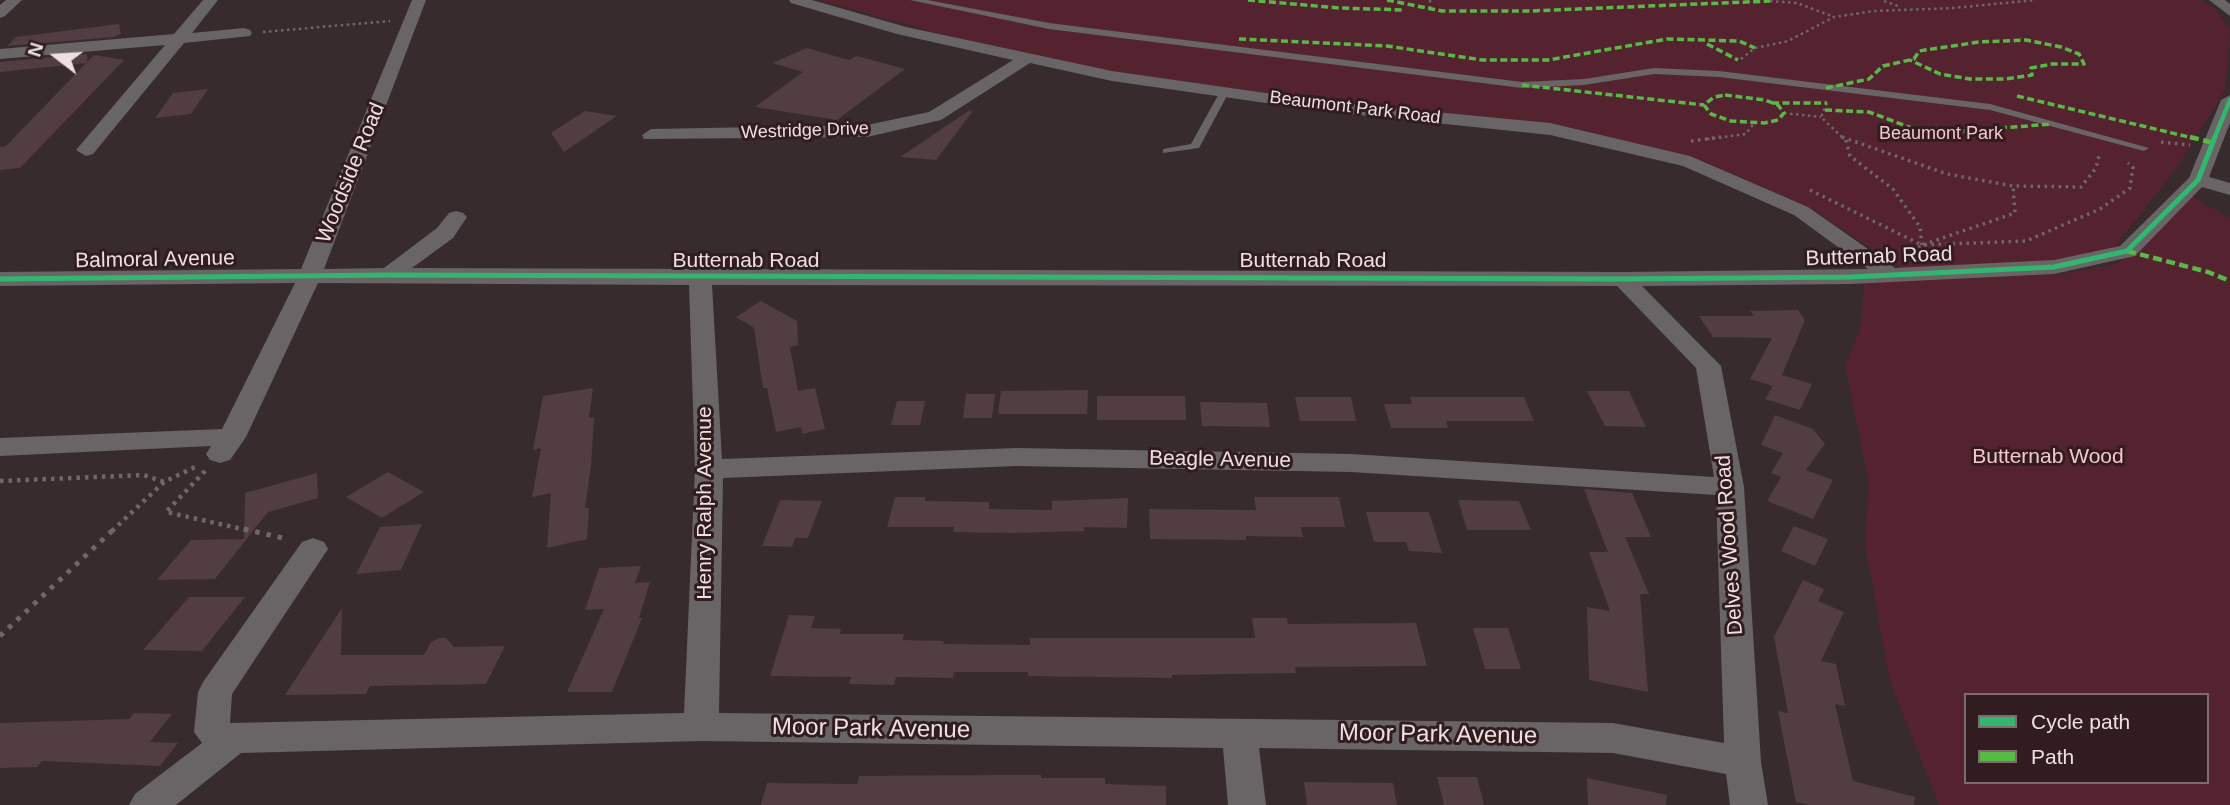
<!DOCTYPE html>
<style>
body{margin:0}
#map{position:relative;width:2230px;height:805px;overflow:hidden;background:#372b2e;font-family:Arial,sans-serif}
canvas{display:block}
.legend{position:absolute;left:1964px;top:693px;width:245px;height:91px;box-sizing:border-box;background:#311d20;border:2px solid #7d6b6d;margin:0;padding:9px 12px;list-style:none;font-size:21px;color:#eedfe1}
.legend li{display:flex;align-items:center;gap:14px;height:35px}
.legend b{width:35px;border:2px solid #7d6b6d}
.north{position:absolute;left:21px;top:21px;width:70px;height:70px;-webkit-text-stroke:5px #311d20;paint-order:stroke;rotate:287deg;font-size:19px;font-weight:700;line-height:28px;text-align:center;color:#eedfe1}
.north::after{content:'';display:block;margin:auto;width:24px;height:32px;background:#eedfe1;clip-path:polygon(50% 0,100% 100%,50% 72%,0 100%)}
</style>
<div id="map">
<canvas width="2230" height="805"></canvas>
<ul class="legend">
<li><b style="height:9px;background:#33b770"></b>Cycle path</li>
<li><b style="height:9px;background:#58b947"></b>Path</li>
</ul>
<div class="north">N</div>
</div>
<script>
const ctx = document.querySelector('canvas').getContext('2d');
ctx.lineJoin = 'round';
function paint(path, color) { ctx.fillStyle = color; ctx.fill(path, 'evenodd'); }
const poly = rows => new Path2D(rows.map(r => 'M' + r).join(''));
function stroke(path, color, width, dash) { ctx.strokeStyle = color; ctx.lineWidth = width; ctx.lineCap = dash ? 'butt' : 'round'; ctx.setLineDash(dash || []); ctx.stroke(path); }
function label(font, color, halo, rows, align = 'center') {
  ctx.font = font + ' Arial,sans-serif'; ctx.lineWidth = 6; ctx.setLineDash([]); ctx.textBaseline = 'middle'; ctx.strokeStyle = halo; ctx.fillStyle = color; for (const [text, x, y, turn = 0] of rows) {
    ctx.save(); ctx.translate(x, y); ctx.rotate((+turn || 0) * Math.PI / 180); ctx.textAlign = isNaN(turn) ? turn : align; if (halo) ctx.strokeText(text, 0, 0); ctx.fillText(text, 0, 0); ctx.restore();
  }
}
paint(poly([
 [820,0,2201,0,2217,11,2230,30,2225,90,2176,169,2112,250,2043,263,1903,270,1811,208,1691,156,1546,123,1316,100,1111,71,973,43],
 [2191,196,2230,218,2230,805,1939,805,1890,681,1865,545,1869,483,1845,364,1860,331,1864,283,2060,274,2117,264,2156,235],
 [1966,695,2207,695,2207,782,1966,782]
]), '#55232f');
paint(poly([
 [119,24,121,34,114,37,7,46,16,37],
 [807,48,849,60,857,56,905,69,837,120,755,107,803,72,772,63],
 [87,54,87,63,0,72,0,62],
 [94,55,124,60,20,168,0,170,0,147,6,146],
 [208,89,191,114,155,118,173,93],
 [970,110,972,112,936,160,900,157],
 [585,111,617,116,564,152,551,133],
 [761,301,797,321,798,345,790,347,798,391,815,388,825,429,802,434,801,427,776,432,767,388,763,388,754,328,736,317],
 [1798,310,1805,320,1782,375,1812,384,1800,410,1765,399,1773,386,1750,379,1772,338,1713,337,1699,316,1754,316,1750,311],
 [593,388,589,418,594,417,591,466,585,508,589,508,587,539,547,548,551,493,532,497,541,448,533,450,543,396],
 [1088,390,1087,414,998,414,1001,391],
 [1587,391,1629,391,1646,427,1605,426],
 [966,394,995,394,992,418,963,418],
 [1097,396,1185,396,1186,420,1097,420],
 [1295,397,1351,397,1356,421,1300,421],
 [1410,397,1524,397,1534,421,1446,421,1448,428,1391,428,1384,404,1412,404],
 [897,401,925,401,920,425,891,425],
 [1200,402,1267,403,1270,427,1202,426],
 [1775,415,1813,429,1825,444,1806,470,1833,480,1813,519,1767,501,1781,477,1771,473,1783,453,1761,445],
 [388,472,424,492,382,518,346,497],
 [317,473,318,498,268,512,215,579,157,580,191,540,244,539,245,493],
 [1584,489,1632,493,1651,537,1625,537,1649,594,1640,594,1648,692,1589,680,1587,607,1610,611,1589,552,1608,552],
 [895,497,925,497,925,501,989,502,989,509,1052,510,1052,501,1128,498,1127,528,1084,527,1084,531,1012,533,953,532,954,527,887,527],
 [1254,497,1339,497,1345,527,1301,527,1303,537,1246,536,1246,540,1150,539,1149,509,1256,510],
 [780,500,822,501,808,538,795,538,792,547,762,546],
 [1458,500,1519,501,1531,530,1467,530],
 [1366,512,1429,512,1442,553,1409,551,1406,542,1374,542],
 [422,524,401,570,356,574,380,527],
 [1794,526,1828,539,1815,566,1781,551],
 [641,566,635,583,650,582,639,618,642,618,612,692,567,692,604,609,585,610,599,568],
 [1803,580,1824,589,1818,601,1844,612,1821,661,1836,664,1845,706,1835,704,1853,781,1915,797,1914,805,1809,805,1796,802,1778,711,1788,713,1774,637],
 [189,597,245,597,202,651,143,650],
 [342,608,341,655,424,655,431,642,439,638,446,638,454,647,505,646,486,684,370,686,366,694,285,695],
 [789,615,815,616,811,628,841,629,840,634,904,634,903,640,944,641,943,644,1030,645,1030,638,1255,638,1252,618,1287,618,1288,624,1416,623,1427,666,1295,667,1296,673,1172,675,1172,678,1028,676,1028,672,954,672,953,678,896,677,894,685,849,684,851,677,770,676],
 [1473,628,1508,628,1521,669,1485,669],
 [134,713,172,714,150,742,178,743,160,766,42,761,37,767,0,768,0,723,129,719],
 [996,775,1041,775,1041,778,1105,778,1105,784,1166,786,1166,805,761,805,767,783,857,784,859,776],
 [1437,777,1477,777,1484,805,1444,805],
 [1587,778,1667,795,1666,805,1588,805],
 [1304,782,1393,783,1397,805,1307,805]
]), '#513d42');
stroke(poly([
 [1430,0,1430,11],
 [1770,1,1797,3,1834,17],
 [1884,1,1901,7],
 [263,32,390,21],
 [1741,59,1755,48,1788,41,1834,17,1874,11,1954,8,2036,0],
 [1827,103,1821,117,1844,139],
 [1784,113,1821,117],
 [1707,139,1746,134,1754,123]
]), '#6d6869', 2.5, [2.5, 3.5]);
stroke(poly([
 [1842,137,1947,174,2013,186,2081,187,2096,168,2100,152],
 [1846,140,1850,156,1893,189,1920,227,1922,245],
 [1691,141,1721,137],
 [2161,142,2190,145],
 [1810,190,1922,245,2015,213,2013,186],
 [1913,252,1922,245,2026,241,2100,209,2130,188,2133,167,2128,163]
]), '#6d6869', 3.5, [2.5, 4.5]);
stroke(poly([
 [205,471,166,512,251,531],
 [0,481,144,475,164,482],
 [112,531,164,482,197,466]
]), '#6d6869', 4.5, [3.5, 5]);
stroke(poly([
 [244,529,287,539],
 [0,636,114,529]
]), '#6d6869', 5, [4.5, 7]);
paint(poly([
 [910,0,927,0,1049,23,1522,82,1584,79,1654,68,1719,71,1990,104,2149,148,2144,151,1990,110,1719,77,1654,74,1584,85,1522,88,1049,29,910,0],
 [1221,90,1229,92,1199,148,1163,153,1163,149,1191,144,1221,90]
]), '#696465');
paint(poly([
 [6,0,22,0,5,16,0,18,0,5,6,0],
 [203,0,218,0,192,33,244,28,250,30,252,33,250,36,184,43,93,154,86,156,76,150,165,45,0,59,0,49,174,34,203,0],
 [412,0,426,0,324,269,384,268,437,228,449,213,456,211,463,213,467,217,453,238,412,268,1623,272,1868,269,1794,215,1683,166,1550,135,1322,111,1112,81,1030,63,941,120,867,137,644,139,642,135,651,129,867,125,929,112,1013,60,897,34,791,3,789,0,812,0,906,27,1112,71,1322,101,1550,123,1690,156,1808,207,1895,268,2054,260,2120,246,2189,178,2221,100,2230,95,2230,123,2209,177,2230,183,2230,195,2202,187,2135,256,2054,274,1851,284,1642,286,1721,366,1744,487,1761,762,1768,805,1730,805,1726,774,1613,753,1259,748,1266,805,1228,805,1223,748,701,741,241,753,176,805,129,805,135,794,202,743,194,732,198,692,203,682,302,542,313,538,324,542,328,549,232,694,230,723,684,713,695,469,689,285,318,283,246,437,230,460,220,463,210,460,206,454,211,446,0,456,0,438,222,429,295,283,0,286,0,272,301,269,412,0],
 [712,285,1617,286,1696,368,1714,477,1351,454,1017,448,722,459,712,285],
 [1017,466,1351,472,1716,495,1724,743,1613,723,719,713,723,478,1017,466],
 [2209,0,2225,0,2230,4,2230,16,2209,0]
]), '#696465');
stroke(poly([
 [1248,0,1339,8,1405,10],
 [1387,0,1442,11,1530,11,1770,1],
 [1239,39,1387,46,1482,60,1548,60,1667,39,1739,41,1755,48],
 [1707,44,1738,60],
 [1522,85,1704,105],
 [1826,88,1869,79,1883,66,1914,59,1919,51,1979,42,2026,40,2061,47,2079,54,2084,64,2052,64,2031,68,2032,75,2005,79,1970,79,1940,74,1910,60],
 [1725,95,1765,100,1778,105,1784,113,1778,120,1764,123,1731,121,1711,114,1704,105,1714,97,1725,95],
 [2017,96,2197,139],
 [1772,103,1827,103],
 [1825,110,1869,112,1917,130,1950,132,2052,124]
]), '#58b947', 3.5, [7, 3.5]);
stroke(poly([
 [2190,137,2214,143],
 [2127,251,2208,272,2230,281]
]), '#58b947', 4.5, [9, 4.5]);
stroke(poly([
 [2214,139,2230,100]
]), '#33b770', 4.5);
stroke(poly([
 [0,279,389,275,1623,279,1851,277,2054,267,2127,251,2198,180,2215,137]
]), '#33b770', 5);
label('18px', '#eedfe1', '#311d20', [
 ["Beaumont Park Road",1355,108,7],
 ["Westridge Drive",805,131,-2]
]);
label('18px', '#f6c6cd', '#311d20', [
 ["Beaumont Park",1941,134]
]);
label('21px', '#eedfe1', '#311d20', [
 ["Woodside Road",351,173,-68],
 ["Butternab Road",1879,257,-2],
 ["Balmoral Avenue",155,260,-1],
 ["Butternab Road",746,261],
 ["Butternab Road",1313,261],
 ["Beagle Avenue",1220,460,1],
 ["Henry Ralph Avenue",705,503,-90],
 ["Delves Wood Road",1730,545,-94]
]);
label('21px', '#f6c6cd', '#311d20', [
 ["Butternab Wood",2048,457]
]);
label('24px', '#eedfe1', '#311d20', [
 ["Moor Park Avenue",871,729,1],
 ["Moor Park Avenue",1438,735,1]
]);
</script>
